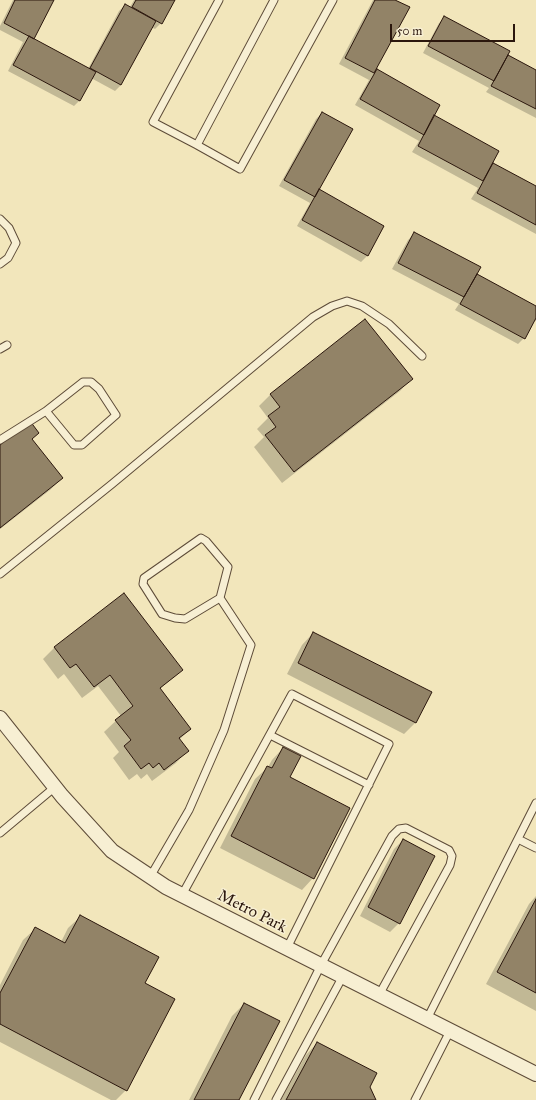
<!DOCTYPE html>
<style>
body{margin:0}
#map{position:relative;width:536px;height:1100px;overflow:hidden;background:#f2e6bb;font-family:"IM FELL Great Primer",serif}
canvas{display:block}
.scale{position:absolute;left:390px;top:24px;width:125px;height:18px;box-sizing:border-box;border:2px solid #2b170d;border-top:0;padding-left:5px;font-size:12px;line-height:14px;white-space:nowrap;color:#2b170d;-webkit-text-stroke:3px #f7efd3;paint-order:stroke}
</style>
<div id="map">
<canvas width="536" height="1100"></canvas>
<div class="scale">50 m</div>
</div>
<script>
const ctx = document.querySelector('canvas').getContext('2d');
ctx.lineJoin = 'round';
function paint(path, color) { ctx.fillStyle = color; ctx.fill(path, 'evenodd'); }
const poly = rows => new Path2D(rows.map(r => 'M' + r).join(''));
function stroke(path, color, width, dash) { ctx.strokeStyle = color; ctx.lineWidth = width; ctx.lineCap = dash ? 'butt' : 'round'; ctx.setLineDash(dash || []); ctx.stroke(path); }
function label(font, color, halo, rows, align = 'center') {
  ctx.font = font + ' "IM FELL Great Primer",serif'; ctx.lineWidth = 3; ctx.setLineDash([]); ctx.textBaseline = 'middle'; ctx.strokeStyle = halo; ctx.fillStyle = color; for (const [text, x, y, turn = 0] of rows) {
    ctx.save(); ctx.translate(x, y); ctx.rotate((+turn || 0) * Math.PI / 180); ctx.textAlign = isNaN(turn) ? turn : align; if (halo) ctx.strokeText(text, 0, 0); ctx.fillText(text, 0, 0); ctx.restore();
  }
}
paint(poly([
 [13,0,53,0,32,39,88,69,119,11,125,5,130,7,134,0,174,0,161,23,155,29,151,27,121,85,115,91,91,78,80,100,74,106,8,71,23,42,0,30,0,26],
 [373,0,393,0,375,70,439,105,433,116,492,163,536,187,536,234,471,199,478,188,412,152,419,141,355,105,369,80,339,64],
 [445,17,507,56,536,71,536,118,486,92,489,88,423,53,439,23],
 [322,113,318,190,383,226,367,256,361,262,297,226,310,203,279,186,316,119],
 [414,234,475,274,536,307,536,321,534,320,524,338,518,344,455,310,459,304,392,269,408,240],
 [411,379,400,391,282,483,254,447,264,437,257,429,268,418,259,406,271,394],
 [31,440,62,478,50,490,0,529,0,447],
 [124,595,181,670,160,689,190,729,179,740,187,751,176,763,152,781,147,774,141,779,137,774,129,780,113,758,119,752,104,732,121,716,98,686,82,698,64,674,58,679,43,659,54,648],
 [313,633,416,722,404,734,287,674,302,645],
 [283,748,288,778,313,878,302,890,220,848,255,779,268,767,272,760],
 [403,840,399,923,390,932,360,916,394,849],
 [536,896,536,1011,486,984,529,904],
 [80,917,144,984,126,1090,116,1100,111,1100,0,1042,0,985,23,940,35,929,61,942,68,928],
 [244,1004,238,1100,189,1100,232,1016],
 [317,1043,369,1087,375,1100,281,1100,306,1055]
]), '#0003');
const building = poly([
 [15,0,54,0,34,39,4,23,15,0],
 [136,0,175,0,162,24,132,7,136,0],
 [375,0,395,0,410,7,374,73,345,58,375,0],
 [125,4,156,21,121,85,90,68,125,4],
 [444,16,510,51,494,81,428,46,444,16],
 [29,36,96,72,80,101,13,65,29,36],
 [508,55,536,70,536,109,491,86,508,55],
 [377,69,440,105,424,135,360,99,377,69],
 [322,112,353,129,315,197,284,180,322,112],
 [434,115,499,151,483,181,418,146,434,115],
 [493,163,536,186,536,225,477,193,493,163],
 [319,189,384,226,368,256,302,220,319,189],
 [414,232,481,267,464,297,398,263,414,232],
 [477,274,536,306,536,318,525,339,460,304,477,274],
 [365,319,413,379,294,472,265,435,276,427,268,416,280,407,270,394,365,319],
 [30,421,39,433,32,439,63,478,0,528,0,445,30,421],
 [124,593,183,670,160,688,191,729,179,738,189,751,164,770,159,763,153,768,149,763,141,769,124,746,131,740,115,720,133,706,110,675,94,687,76,664,70,668,54,647,124,593],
 [313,632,432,692,416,723,298,663,313,632],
 [283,747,301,756,290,777,350,808,314,879,231,836,267,766,272,768,283,747],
 [403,839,435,856,400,924,368,907,403,839],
 [536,899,536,993,497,972,536,899],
 [80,915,159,957,145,983,175,999,127,1091,0,1024,0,993,35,927,65,943,80,915],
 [244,1003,280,1021,239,1100,194,1100,244,1003],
 [317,1042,377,1073,370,1087,376,1100,286,1100,317,1042]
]);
paint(building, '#928367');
stroke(building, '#2b170d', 1);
const service = poly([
 [274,0,197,145,240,169,333,0],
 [197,145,153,122,219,0],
 [0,219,9,228,16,243,8,258,0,264],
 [0,349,7,345],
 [0,440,46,411,83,382,91,382,99,389,116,415,82,445,74,445,46,411],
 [0,574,112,484,313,317,332,306,347,301,362,306,389,324,422,356],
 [270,735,369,785],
 [0,833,55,787],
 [518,839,536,848],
 [150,877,189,810,224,730,251,645,220,598,228,567,206,541,201,538,144,578,143,584,162,614,175,618,185,619,220,598],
 [182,895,292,694,389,744,287,948],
 [427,1019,536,803],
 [254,1100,321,965,392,836,399,829,406,828,449,850,452,856,450,865,379,995],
 [276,1100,343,976],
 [415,1100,450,1031]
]);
const minor = poly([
 [0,718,62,796,112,851,166,887,536,1074]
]);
stroke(service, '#5d4b38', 9);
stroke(minor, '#5d4b38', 16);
stroke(service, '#f7efd3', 7);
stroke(minor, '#f7efd3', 14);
label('16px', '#2b170d', '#f7efd3', [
 ["Metro Park",252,912,27]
]);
</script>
